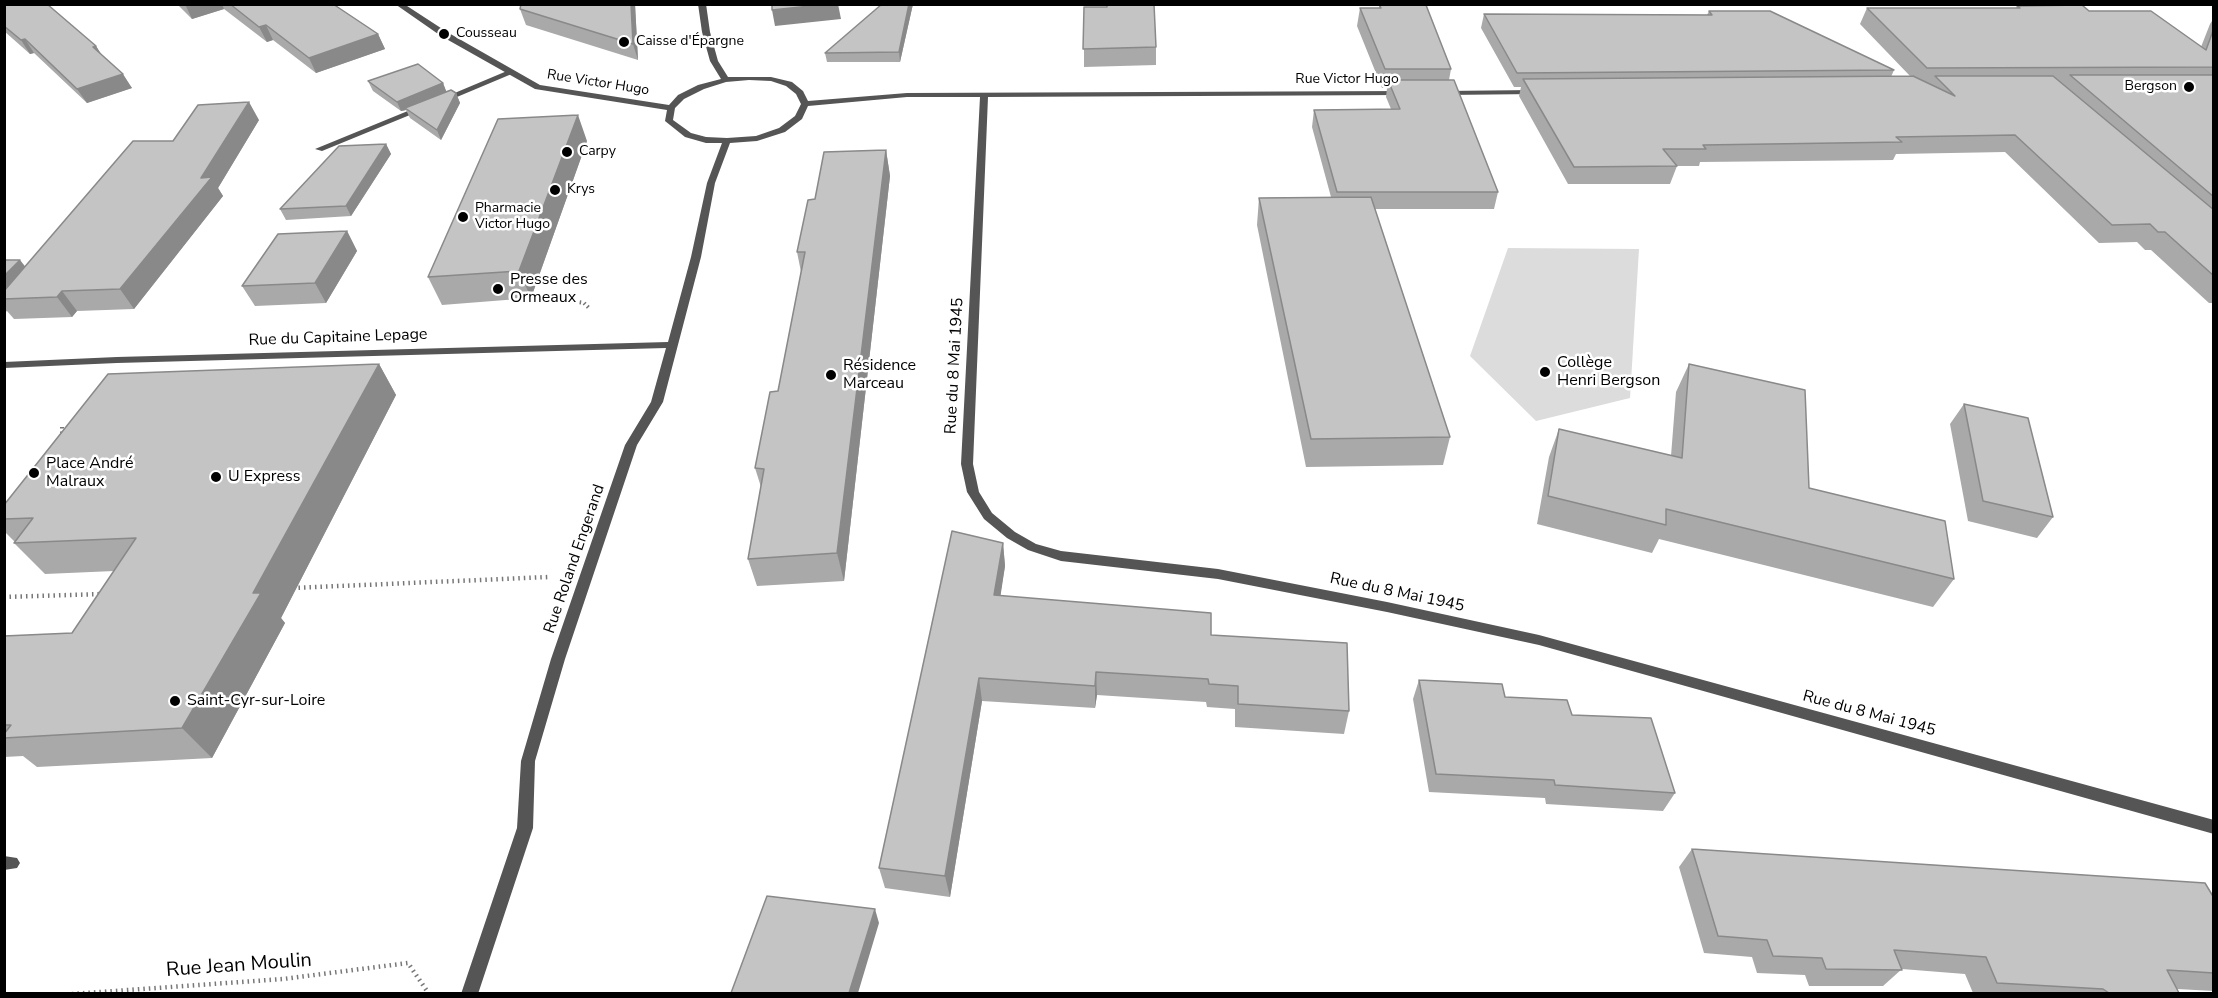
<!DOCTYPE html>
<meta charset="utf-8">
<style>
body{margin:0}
#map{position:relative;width:2218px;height:998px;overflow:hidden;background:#fff;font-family:"Nunito Sans",sans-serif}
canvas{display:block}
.frame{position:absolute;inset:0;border:6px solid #000;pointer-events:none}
</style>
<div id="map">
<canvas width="2218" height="998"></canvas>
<div class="frame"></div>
</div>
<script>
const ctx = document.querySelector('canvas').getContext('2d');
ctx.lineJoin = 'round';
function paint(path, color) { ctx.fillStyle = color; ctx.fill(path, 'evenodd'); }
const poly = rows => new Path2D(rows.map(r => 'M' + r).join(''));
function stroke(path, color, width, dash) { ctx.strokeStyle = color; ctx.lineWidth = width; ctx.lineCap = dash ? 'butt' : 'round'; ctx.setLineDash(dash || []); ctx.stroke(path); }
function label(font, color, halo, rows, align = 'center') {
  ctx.font = font + ' "Nunito Sans",sans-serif'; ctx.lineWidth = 5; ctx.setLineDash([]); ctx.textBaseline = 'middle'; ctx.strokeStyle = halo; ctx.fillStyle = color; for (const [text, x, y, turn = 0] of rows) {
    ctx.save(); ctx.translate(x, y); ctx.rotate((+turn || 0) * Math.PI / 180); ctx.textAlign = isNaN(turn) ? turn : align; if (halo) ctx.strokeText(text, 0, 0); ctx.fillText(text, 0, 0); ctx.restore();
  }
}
paint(poly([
 [1508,248,1639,249,1630,398,1536,421,1470,356]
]), '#dcdcdc');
stroke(poly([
 [553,298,584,303,589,308],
 [62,427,62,436]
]), '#777', 4, [1.5, 3]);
stroke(poly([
 [293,588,549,577],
 [4,597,103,594],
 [72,994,283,979,408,963,429,994]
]), '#777', 4.5, [1.5, 4]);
paint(poly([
 [507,71,514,73,445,102,438,100,507,71],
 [420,106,427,108,322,151,315,149,420,106],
 [4,856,17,858,20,863,17,868,4,870,4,856]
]), '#555');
paint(poly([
 [395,4,404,4,447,32,540,85,669,105,678,95,698,85,721,79,710,61,702,32,698,4,706,4,710,32,718,61,728,77,771,77,792,82,803,91,808,101,907,93,1405,91,1406,93,1402,95,988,97,973,464,979,492,992,513,1015,532,1036,544,1061,551,1218,569,1387,602,1539,635,2214,820,2214,834,1539,645,1387,612,1218,579,1061,561,1028,550,1007,538,984,519,967,492,961,464,980,97,907,97,808,106,802,119,785,132,757,141,730,143,715,183,701,257,663,402,637,445,565,659,535,761,533,828,478,994,461,994,517,828,521,761,551,659,625,445,651,402,666,348,117,363,4,368,4,362,117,357,668,342,691,257,707,183,722,143,706,143,685,137,665,121,667,110,535,89,441,36,395,4],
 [749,80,771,81,786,86,796,94,801,104,795,116,779,128,756,136,727,138,706,137,691,133,673,120,675,108,684,99,704,89,726,82,749,80],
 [1534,90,1537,90,1537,94,1444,95,1440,93,1444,91,1534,90]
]), '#555');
paint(poly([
 [4,4,96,46,102,56,132,88,87,103,34,53,30,54,4,31],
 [177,4,333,4,378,34,385,49,316,73,273,40,267,42,224,9,192,19],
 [521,4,635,4,638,60,526,25,520,9],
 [913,4,900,62,827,62,825,53],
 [1379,4,1451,69,1449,80,1498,192,1494,209,1375,209,1450,437,1443,465,1306,467,1257,225,1259,198,1331,197,1312,127,1314,110,1391,109,1386,97,1387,88,1382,88,1357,26,1360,8,1379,8],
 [2017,6,2089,11,2201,47,2210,24,2214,18,2214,303,2209,303,2151,250,2145,250,2137,242,2099,243,2005,152,1896,154,1893,160,1700,162,1699,166,1677,166,1670,184,1568,184,1519,96,1521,87,1514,87,1481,28,1484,14,1707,15,1709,11,1894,70,1891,77,1910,76,1860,24,1867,8,2016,8],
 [1084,7,1156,47,1156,65,1084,67],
 [368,81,443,83,446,92,456,93,460,103,441,140,410,118,406,110,401,111,373,91],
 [259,120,218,188,223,196,134,309,77,311,72,317,14,319,7,311,4,313,4,260,25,267,173,141],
 [587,141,531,298,442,305,428,277],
 [386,144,391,154,351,216,286,220,280,209],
 [886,150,890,176,844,581,757,586,748,559,761,487,755,468,778,391,801,272,797,252,815,199],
 [347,231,357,251,326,303,255,306,242,286],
 [379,364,396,395,281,618,285,623,212,758,37,767,23,756,4,757,4,636,72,633,114,571,45,574,14,543,15,542,4,531,4,505],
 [1689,364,1809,488,1954,579,1933,607,1659,539,1652,553,1537,524,1549,457,1559,429,1671,456,1676,392],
 [1964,404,2053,517,2037,538,1968,521,1950,424],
 [1003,543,1005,566,1000,596,1211,635,1349,711,1344,734,1235,727,1235,709,1207,707,1206,702,1097,695,1095,708,982,701,950,897,885,888,879,868],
 [1419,680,1505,697,1572,715,1675,793,1663,811,1546,804,1545,798,1429,792,1413,699],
 [1692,849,2214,898,2214,991,2177,989,2179,993,1973,993,1965,974,1902,969,1883,986,1809,986,1805,975,1757,973,1752,957,1704,953,1679,867]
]), '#a9a9a9');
paint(poly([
 [185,4,222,4,224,9,192,19],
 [631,4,635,4,638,60,633,44],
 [829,4,838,4,841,19,775,26,772,10],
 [909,4,913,4,900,62,899,52],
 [266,25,273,40,267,42,259,27],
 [378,34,385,49,316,73,309,58],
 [25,39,34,53,30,54,21,40],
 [96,46,105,60,93,47],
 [123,74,132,88,87,103,77,89],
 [443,83,447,93,405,108,406,110,401,111,397,102],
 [456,93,460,103,441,140,437,130],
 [249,102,259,120,218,188,223,196,134,309,120,289,201,178],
 [578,115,587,141,531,298,519,271],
 [386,144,391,154,351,216,346,206],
 [886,150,890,176,844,581,837,553],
 [347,231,357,251,326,303,315,283],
 [20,260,36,280,4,299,4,276],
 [62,291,77,311,72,317,57,297],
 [379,364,396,395,281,618,285,623,212,758,182,728,253,593],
 [1003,543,1005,566,997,619,994,595],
 [1096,672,1097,695,1095,708,1095,686],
 [979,678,982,701,950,897,945,876],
 [875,909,879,923,858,993,849,993]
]), '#898989');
const building = poly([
 [4,4,47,4,96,46,93,47,123,74,77,89,25,39,21,40,4,26,4,4],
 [230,4,333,4,378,34,309,58,266,25,259,27,230,4],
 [521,4,631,4,633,44,520,9,521,4],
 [772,4,829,4,772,10,772,4],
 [882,4,909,4,899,52,825,53,882,4],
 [1107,4,1154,4,1156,47,1083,49,1084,7,1107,7,1107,4],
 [1379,4,1426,5,1451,69,1385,69,1360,8,1381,8,1379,4],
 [2082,5,2089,11,2151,11,2206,50,2214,28,2214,67,1927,68,1867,8,2020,8,2017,6,2082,5],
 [1709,11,1770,11,1894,70,1517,73,1484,14,1712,15,1709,11],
 [418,64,443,83,397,102,368,81,418,64],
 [2070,75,2214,75,2214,197,2070,75],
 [1913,76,1955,96,1935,76,2053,76,2214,210,2214,276,2165,232,2158,232,2150,224,2112,225,2015,135,1896,137,1902,142,1703,145,1706,149,1663,149,1677,166,1574,167,1523,79,1913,76],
 [1388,80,1454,80,1498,192,1337,192,1314,110,1400,109,1388,80],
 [451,90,456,93,437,130,405,108,451,90],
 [249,102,201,178,212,177,120,289,62,291,57,297,4,299,4,291,133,141,173,141,198,105,249,102],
 [578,115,519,271,428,277,498,119,578,115],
 [386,144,346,206,280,209,339,146,386,144],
 [886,150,837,553,748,559,764,469,755,468,770,392,778,391,805,252,797,252,808,200,815,199,824,152,886,150],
 [1371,197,1450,437,1311,439,1259,198,1371,197],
 [347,231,315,283,242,286,278,234,347,231],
 [4,260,20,260,4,276,4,260],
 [379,364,253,593,261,593,182,728,4,738,4,734,11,725,4,725,4,636,72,633,136,538,14,543,33,518,4,519,4,505,108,374,379,364],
 [1689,364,1805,390,1809,488,1945,521,1954,579,1666,509,1666,525,1548,496,1559,429,1682,458,1689,364],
 [1964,404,2028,418,2053,517,1983,501,1964,404],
 [952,531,1003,543,994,595,1211,613,1211,635,1347,643,1349,711,1238,704,1238,686,1209,684,1208,679,1096,672,1095,686,979,678,945,876,879,868,952,531],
 [1419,680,1502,684,1505,697,1567,700,1572,715,1651,718,1675,793,1555,785,1554,780,1436,774,1419,680],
 [1692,849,2205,883,2214,898,2214,973,2167,970,2179,993,2109,993,2103,989,1997,983,1986,957,1894,950,1902,970,1826,969,1822,958,1773,956,1767,940,1718,936,1692,849],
 [767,896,875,909,849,993,731,993,767,896]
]);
paint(building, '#c4c4c4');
stroke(building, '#898989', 1.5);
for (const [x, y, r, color] of [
 [444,34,6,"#000"],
 [624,42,6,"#000"],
 [2189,87,6,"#000"],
 [567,152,6,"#000"],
 [555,190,6,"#000"],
 [463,217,6,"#000"],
 [498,289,6,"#000"],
 [1545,372,6,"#000"],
 [831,375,6,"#000"],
 [34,473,6,"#000"],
 [216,477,6,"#000"],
 [175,701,6,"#000"]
]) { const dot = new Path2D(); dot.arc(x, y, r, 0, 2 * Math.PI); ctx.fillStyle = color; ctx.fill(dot); stroke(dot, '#fff', 2); }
label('14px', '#000', '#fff', [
 ["Cousseau",456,34],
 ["Caisse d'Épargne",636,42],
 ["Bergson",2177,87,"right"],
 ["Carpy",579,152],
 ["Krys",567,190],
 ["Pharmacie",475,209],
 ["Victor Hugo",475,225]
], 'left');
label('14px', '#000', '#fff', [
 ["Rue Victor Hugo",1347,80],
 ["Rue Victor Hugo",598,83,9]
]);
label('16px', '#000', '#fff', [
 ["Presse des",510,280],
 ["Ormeaux",510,298],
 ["Collège",1557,363],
 ["Henri Bergson",1557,381],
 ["Résidence",843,366],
 ["Marceau",843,384],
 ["Place André",46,464],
 ["Malraux",46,482],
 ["U Express",228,477],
 ["Saint-Cyr-sur-Loire",187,701]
], 'left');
label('16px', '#000', '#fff', [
 ["Rue du Capitaine Lepage",338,338,-2],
 ["Rue du 8 Mai 1945",955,366,-87],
 ["Rue Roland Engerand",575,559,-71],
 ["Rue du 8 Mai 1945",1397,593,12],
 ["Rue du 8 Mai 1945",1869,714,15]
]);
label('20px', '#000', '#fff', [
 ["Rue Jean Moulin",239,966,-4]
]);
</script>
